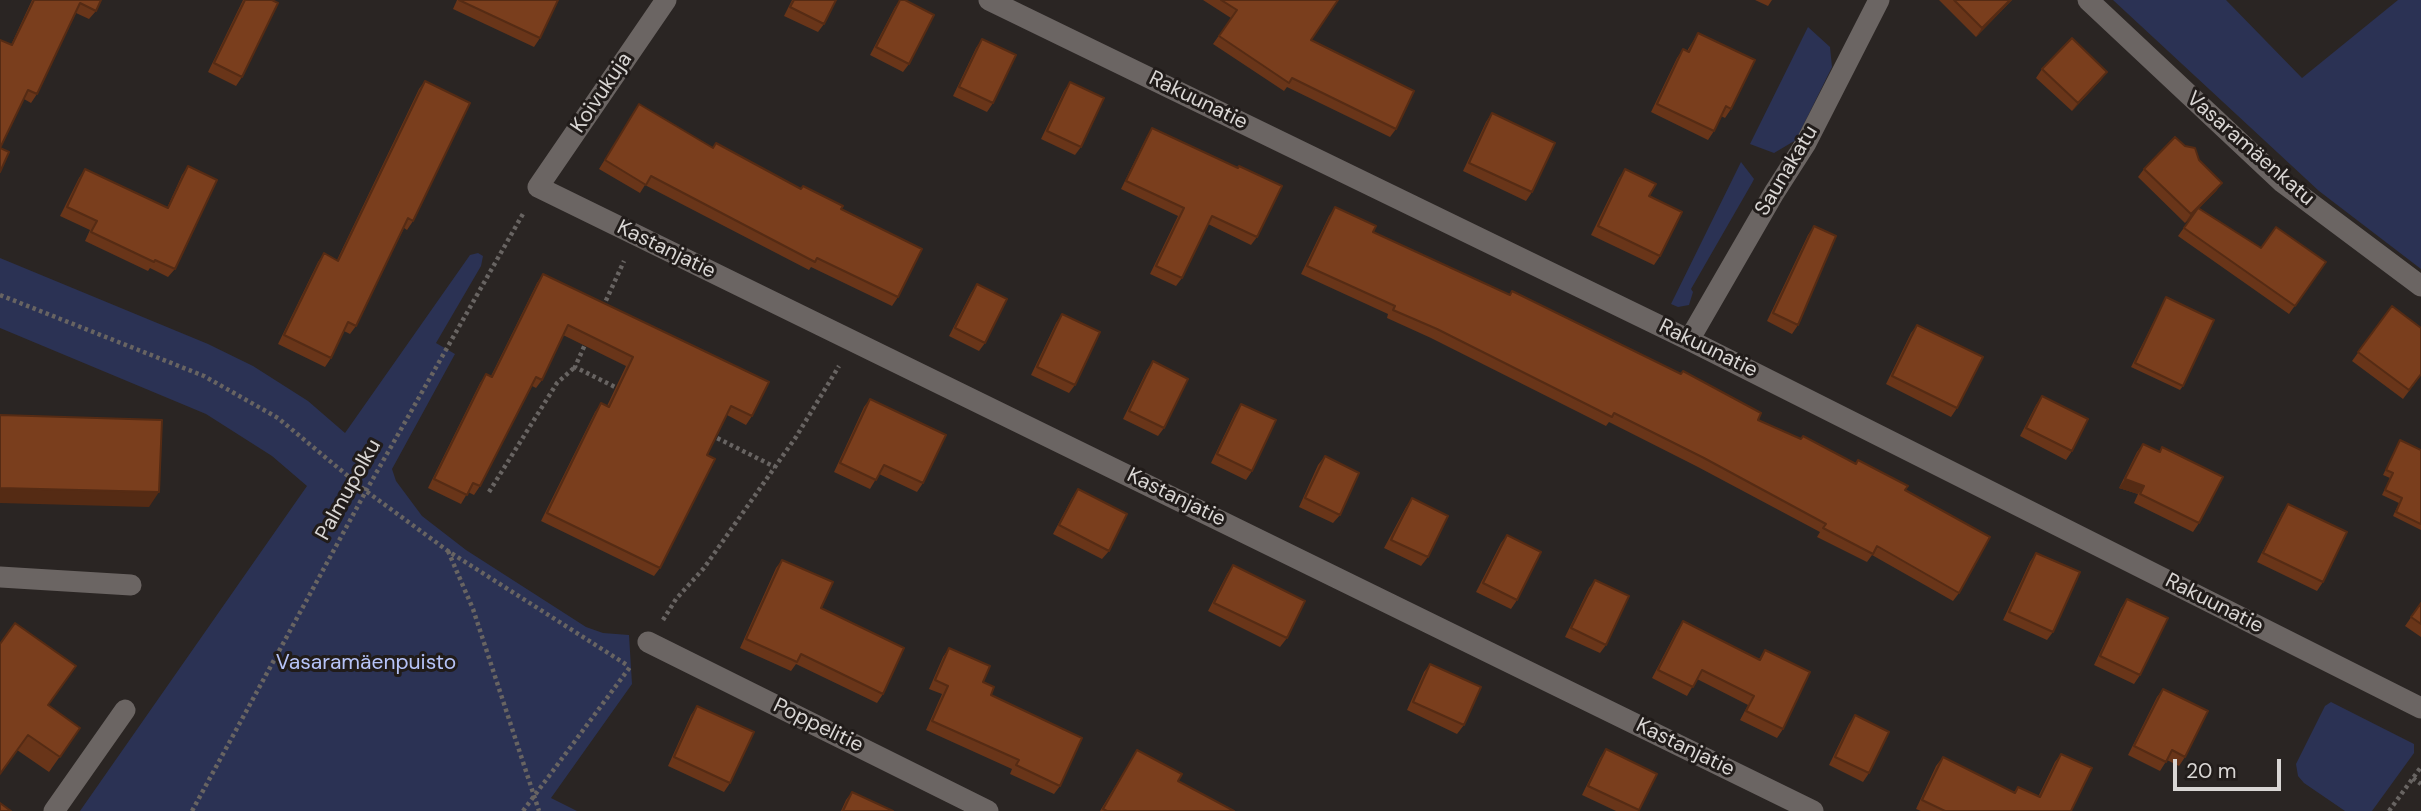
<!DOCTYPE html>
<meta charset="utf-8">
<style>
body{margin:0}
#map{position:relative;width:2421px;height:811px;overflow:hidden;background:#2a2523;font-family:"DM Sans",sans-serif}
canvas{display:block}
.scale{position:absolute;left:2173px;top:759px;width:108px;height:32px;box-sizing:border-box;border:4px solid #d9d6d4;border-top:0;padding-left:9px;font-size:21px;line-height:24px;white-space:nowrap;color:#d9d6d4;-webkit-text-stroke:5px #211c1a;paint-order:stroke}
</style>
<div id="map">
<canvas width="2421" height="811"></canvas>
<div class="scale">20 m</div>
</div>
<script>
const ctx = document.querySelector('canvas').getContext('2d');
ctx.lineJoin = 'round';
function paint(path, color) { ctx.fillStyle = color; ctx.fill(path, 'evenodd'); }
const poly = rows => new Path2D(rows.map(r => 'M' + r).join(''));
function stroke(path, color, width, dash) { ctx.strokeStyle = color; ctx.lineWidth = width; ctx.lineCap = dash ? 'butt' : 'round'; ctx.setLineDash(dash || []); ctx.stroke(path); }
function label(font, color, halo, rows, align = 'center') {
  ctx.font = font + ' "DM Sans",sans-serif'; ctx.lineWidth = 6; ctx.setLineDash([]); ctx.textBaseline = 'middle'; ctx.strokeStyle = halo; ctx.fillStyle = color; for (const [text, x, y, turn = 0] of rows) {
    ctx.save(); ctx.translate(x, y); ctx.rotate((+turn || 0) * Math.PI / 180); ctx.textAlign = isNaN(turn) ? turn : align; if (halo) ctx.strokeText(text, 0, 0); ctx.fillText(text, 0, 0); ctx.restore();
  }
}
paint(poly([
 [2113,0,2226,0,2302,78,2398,0,2421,0,2421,269,2319,191],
 [1808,27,1830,47,1832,67,1796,140,1774,153,1750,144],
 [1741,162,1754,179,1752,183,1691,289,1693,292,1689,305,1678,307,1671,304],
 [478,253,483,256,481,266,436,343,455,354,392,469,396,481,422,516,466,550,586,627,603,633,629,635,632,684,551,798,577,811,80,811,307,486,272,456,206,414,0,328,0,258,208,344,253,366,308,401,345,433,470,255],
 [2331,702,2414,744,2414,753,2372,811,2345,811,2304,783,2298,776,2296,764,2325,706]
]), '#2b3254');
stroke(poly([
 [0,295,204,376,278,418,366,491,448,551,627,665],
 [603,307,624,261],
 [587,340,575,367,619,389],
 [711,435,775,467],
 [489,492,557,383,575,367],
 [448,551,473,609,539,811],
 [663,620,676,599,704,568,796,437,839,366],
 [2413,778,2421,784],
 [192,811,366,491,524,212],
 [523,811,630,667],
 [2389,811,2421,767]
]), '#686462', 4.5, [3.5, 3.5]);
stroke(poly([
 [666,0,538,187,1813,811],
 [989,0,1689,340,2421,708],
 [2088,0,2282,182,2421,286],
 [1689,340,1774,193,1806,143,1879,0],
 [0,577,131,585],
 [648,642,988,811],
 [54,811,125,710]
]), '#6b6563', 21);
paint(poly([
 [32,0,101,0,96,11,89,19,76,13,37,94,31,103,24,99,0,148,0,40,11,45],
 [243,0,272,0,242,77,236,86,208,72],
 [457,0,558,0,540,38,534,47,453,9],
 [792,0,836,0,824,24,818,32,784,16],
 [900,0,909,64,903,72,870,55,895,7],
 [1203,0,1338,0,1311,40,1396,129,1390,137,1287,87,1284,91,1213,44,1231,18],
 [1755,0,1772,0,1768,6],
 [1939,0,2012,0,1976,37],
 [1698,33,1731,109,1725,118,1721,116,1714,131,1708,140,1651,112,1677,58,1683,49,1687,51],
 [982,39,993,103,987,112,953,96,976,48],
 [2042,69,2101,80,2072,111,2036,78],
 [425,81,413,221,407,230,404,228,356,326,350,334,344,331,331,358,325,367,278,344,318,262,324,253,337,260,419,89],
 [1070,82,1081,147,1075,155,1041,139,1064,91],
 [639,104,713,148,716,143,801,189,841,209,898,297,892,306,811,267,809,270,645,185,640,193,599,169],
 [1492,113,1532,192,1526,201,1463,171,1486,122],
 [1152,128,1257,237,1251,245,1208,224,1182,278,1176,286,1150,274,1178,216,1121,189,1147,136],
 [2199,160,2222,183,2216,191,2199,208,2261,248,2326,262,2289,314,2178,236,2193,215,2185,223,2138,177,2144,169],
 [188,166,175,269,168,277,150,268,148,271,85,241,90,230,60,216,79,178,85,169,167,208,182,175],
 [1625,169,1649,196,1660,256,1654,265,1591,235,1619,178],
 [1335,207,1373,232,1509,295,1512,291,1758,420,1800,439,1803,436,1855,464,1858,460,1905,490,1959,593,1953,601,1872,555,1867,562,1817,537,1820,532,1698,467,1609,422,1606,426,1431,338,1387,318,1388,314,1301,274,1329,216],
 [1814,226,1798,325,1792,334,1767,321,1808,235],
 [543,274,752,416,746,425,727,415,707,455,660,568,654,576,541,521,595,412,601,403,607,406,626,366,563,335,542,380,536,388,532,386,480,486,474,495,468,492,461,504,428,488,480,383,486,374,491,376,537,283],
 [977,284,985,343,979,351,949,336,971,293],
 [2166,297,2183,386,2180,390,2131,367],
 [2392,306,2421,375,2403,399,2352,361],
 [1062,314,1075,385,1069,393,1031,375,1056,323],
 [1917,325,1957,408,1951,417,1886,384,1911,333],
 [1153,361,1164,428,1158,436,1123,419,1147,370],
 [2042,396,2072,451,2066,460,2020,436,2036,405],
 [870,399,923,483,917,492,879,474,870,489,834,472,864,407],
 [1241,404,1252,471,1246,480,1211,463,1235,413],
 [2400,440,2421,450,2421,530,2393,516,2399,503,2382,495,2390,478,2383,475],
 [2143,444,2159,452,2162,447,2199,523,2193,532,2134,503,2138,494,2119,488,2137,452],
 [1325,456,1340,515,1333,523,1299,507,1318,465],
 [1078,489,1109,551,1102,559,1053,534,1072,498],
 [1412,498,1428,557,1421,566,1384,548,1406,507],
 [2288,504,2323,582,2317,591,2257,562,2282,513],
 [1507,535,1517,600,1511,609,1476,592,1501,543],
 [2036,553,2053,632,2047,640,2003,620,2030,562],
 [782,560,821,608,883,694,877,703,796,664,791,671,740,648,776,568],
 [1233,565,1287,638,1280,647,1208,611,1227,574],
 [1595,580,1606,645,1600,653,1565,637,1589,588],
 [2127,599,2140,675,2134,684,2094,665,2121,608],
 [2421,603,2421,637,2405,626],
 [1683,621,1759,659,1765,650,1783,729,1777,738,1740,720,1748,705,1697,679,1687,696,1652,678,1677,630],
 [949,648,983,682,991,695,1060,786,1054,794,1010,774,1012,769,926,730,942,694,929,689,943,657],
 [1430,664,1464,725,1457,734,1407,710,1424,672],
 [2163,689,2185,757,2179,766,2167,760,2160,771,2128,755,2157,697],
 [48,705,80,728,49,772,17,750],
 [697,706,730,783,724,792,668,766,691,715],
 [1855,715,1869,773,1863,782,1829,765,1849,724],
 [1606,749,1657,774,1638,811,1616,811,1582,795,1600,758],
 [1137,750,1178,781,1234,811,1100,811],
 [2061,754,2071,811,1921,811,1916,809,1936,766,1943,757,2014,792,2018,787,2038,797,2055,762],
 [852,792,893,811,841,811,846,800]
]), '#693519');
paint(poly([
 [2010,0,2012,0,1976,37,1982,28],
 [2107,72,2101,80,2072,111,2078,103],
 [2222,183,2216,191,2185,223,2191,214],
 [2125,479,2144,486,2138,494,2119,488],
 [0,488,159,492,149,507,0,503]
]), '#552b14');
const building = poly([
 [34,0,101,0,96,11,80,3,37,94,28,90,0,148,9,152,0,172,0,40,12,45,34,0],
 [245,0,272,0,278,3,242,77,214,63,245,0],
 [459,0,558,0,540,38,459,0],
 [794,0,836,0,824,24,790,7,794,0],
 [900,0,905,0,934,15,909,64,876,47,900,0],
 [1221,0,1338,0,1311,40,1414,91,1396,129,1292,78,1289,83,1219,36,1237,10,1221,0],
 [1954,0,2010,0,1982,28,1954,0],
 [1698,33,1755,60,1731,109,1726,106,1714,131,1657,104,1683,49,1689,52,1698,33],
 [2072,38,2107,72,2078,103,2042,69,2072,38],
 [982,39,1016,55,993,103,959,87,982,39],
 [425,81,470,103,413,221,408,218,356,326,348,322,331,358,284,335,324,253,338,261,425,81],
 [1070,82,1104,98,1081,147,1047,131,1070,82],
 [639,104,713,148,716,143,801,189,803,186,843,206,841,209,922,249,898,297,817,258,815,262,651,176,646,185,605,160,639,104],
 [1492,113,1555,143,1532,192,1469,163,1492,113],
 [1152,128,1238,168,1239,166,1282,186,1257,237,1212,216,1182,278,1156,266,1184,208,1126,181,1152,128],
 [2175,137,2185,146,2195,148,2199,160,2222,183,2191,214,2144,169,2175,137],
 [188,166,217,180,175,269,155,260,154,262,91,232,97,221,67,207,85,169,168,208,188,166],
 [1625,169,1656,184,1649,196,1682,212,1660,256,1598,226,1625,169],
 [1335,207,1376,226,1373,232,1510,295,1512,291,1681,374,1683,371,1761,413,1758,420,1801,439,1803,436,1856,464,1858,460,1908,486,1905,490,1990,537,1959,593,1877,546,1873,554,1823,528,1826,524,1704,458,1614,413,1612,417,1437,329,1393,310,1395,306,1307,266,1335,207],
 [2198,208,2261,248,2276,227,2326,262,2295,306,2184,228,2198,208],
 [1814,226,1836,236,1798,325,1773,313,1814,226],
 [543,274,769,382,752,416,731,406,707,455,715,459,660,568,547,513,601,403,609,407,633,357,568,325,542,380,536,377,480,486,473,483,467,495,434,479,486,374,492,377,543,274],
 [977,284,1007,299,985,343,955,328,977,284],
 [2166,297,2214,320,2183,386,2135,363,2166,297],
 [2392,306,2421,328,2421,374,2409,390,2358,352,2392,306],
 [1062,314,1100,332,1075,385,1037,367,1062,314],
 [1917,325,1983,357,1957,408,1892,376,1917,325],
 [1153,361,1188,379,1164,428,1129,411,1153,361],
 [2042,396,2088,419,2072,451,2026,428,2042,396],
 [870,399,946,435,923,483,884,465,876,480,840,463,870,399],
 [1241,404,1276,420,1252,471,1217,454,1241,404],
 [0,415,162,420,159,492,0,488,0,415],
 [2400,440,2421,450,2421,524,2396,512,2402,498,2385,490,2393,473,2386,470,2400,440],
 [2143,444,2160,452,2162,447,2223,477,2199,523,2140,494,2144,486,2125,479,2143,444],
 [1325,456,1359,473,1340,515,1305,498,1325,456],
 [1078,489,1127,514,1109,551,1059,525,1078,489],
 [1412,498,1448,516,1428,557,1391,540,1412,498],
 [2288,504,2347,532,2323,582,2263,553,2288,504],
 [1507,535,1541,552,1517,600,1483,583,1507,535],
 [2036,553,2080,572,2053,632,2009,612,2036,553],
 [782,560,833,582,821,608,904,648,883,694,801,654,797,662,746,639,782,560],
 [1233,565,1305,601,1287,638,1214,603,1233,565],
 [1595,580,1629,596,1606,645,1571,628,1595,580],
 [2127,599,2168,618,2140,675,2100,656,2127,599],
 [2421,603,2421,624,2411,617,2421,603],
 [1683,621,1760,660,1765,650,1810,672,1783,729,1746,711,1754,696,1702,670,1693,687,1658,670,1683,621],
 [15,623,76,666,48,705,80,728,60,757,28,735,0,774,0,644,15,623],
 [949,648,990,666,983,682,994,687,991,695,1082,738,1060,786,1016,765,1019,760,932,721,948,686,935,680,949,648],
 [1430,664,1481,687,1464,725,1413,702,1430,664],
 [2163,689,2208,711,2185,757,2172,750,2166,762,2134,746,2163,689],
 [697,706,754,732,730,783,674,757,697,706],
 [1855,715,1889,732,1869,773,1835,757,1855,715],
 [1606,749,1657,774,1639,810,1588,786,1606,749],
 [1137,750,1182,774,1178,781,1234,811,1107,811,1103,809,1137,750],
 [2061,754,2092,768,2071,811,1945,811,1922,800,1943,757,2015,793,2018,787,2040,797,2061,754],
 [852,792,893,811,843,811,852,792],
 [0,803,11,811,0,811,0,803]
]);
paint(building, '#7a3e1d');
stroke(building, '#552b14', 2);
label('21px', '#d9d6d4', '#211c1a', [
 ["Koivukuja",602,93,-56],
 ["Rakuunatie",1198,101,26],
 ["Vasaramäenkatu",2250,149,41],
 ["Saunakatu",1787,171,-59],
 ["Kastanjatie",666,250,26],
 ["Rakuunatie",1708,349,26],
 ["Palmupolku",349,490,-61],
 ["Kastanjatie",1176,498,26],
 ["Rakuunatie",2214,604,27],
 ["Poppelitie",818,726,26],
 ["Kastanjatie",1685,748,26]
]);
label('21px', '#b6c3f7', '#211c1a', [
 ["Vasaramäenpuisto",366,663]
]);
</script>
